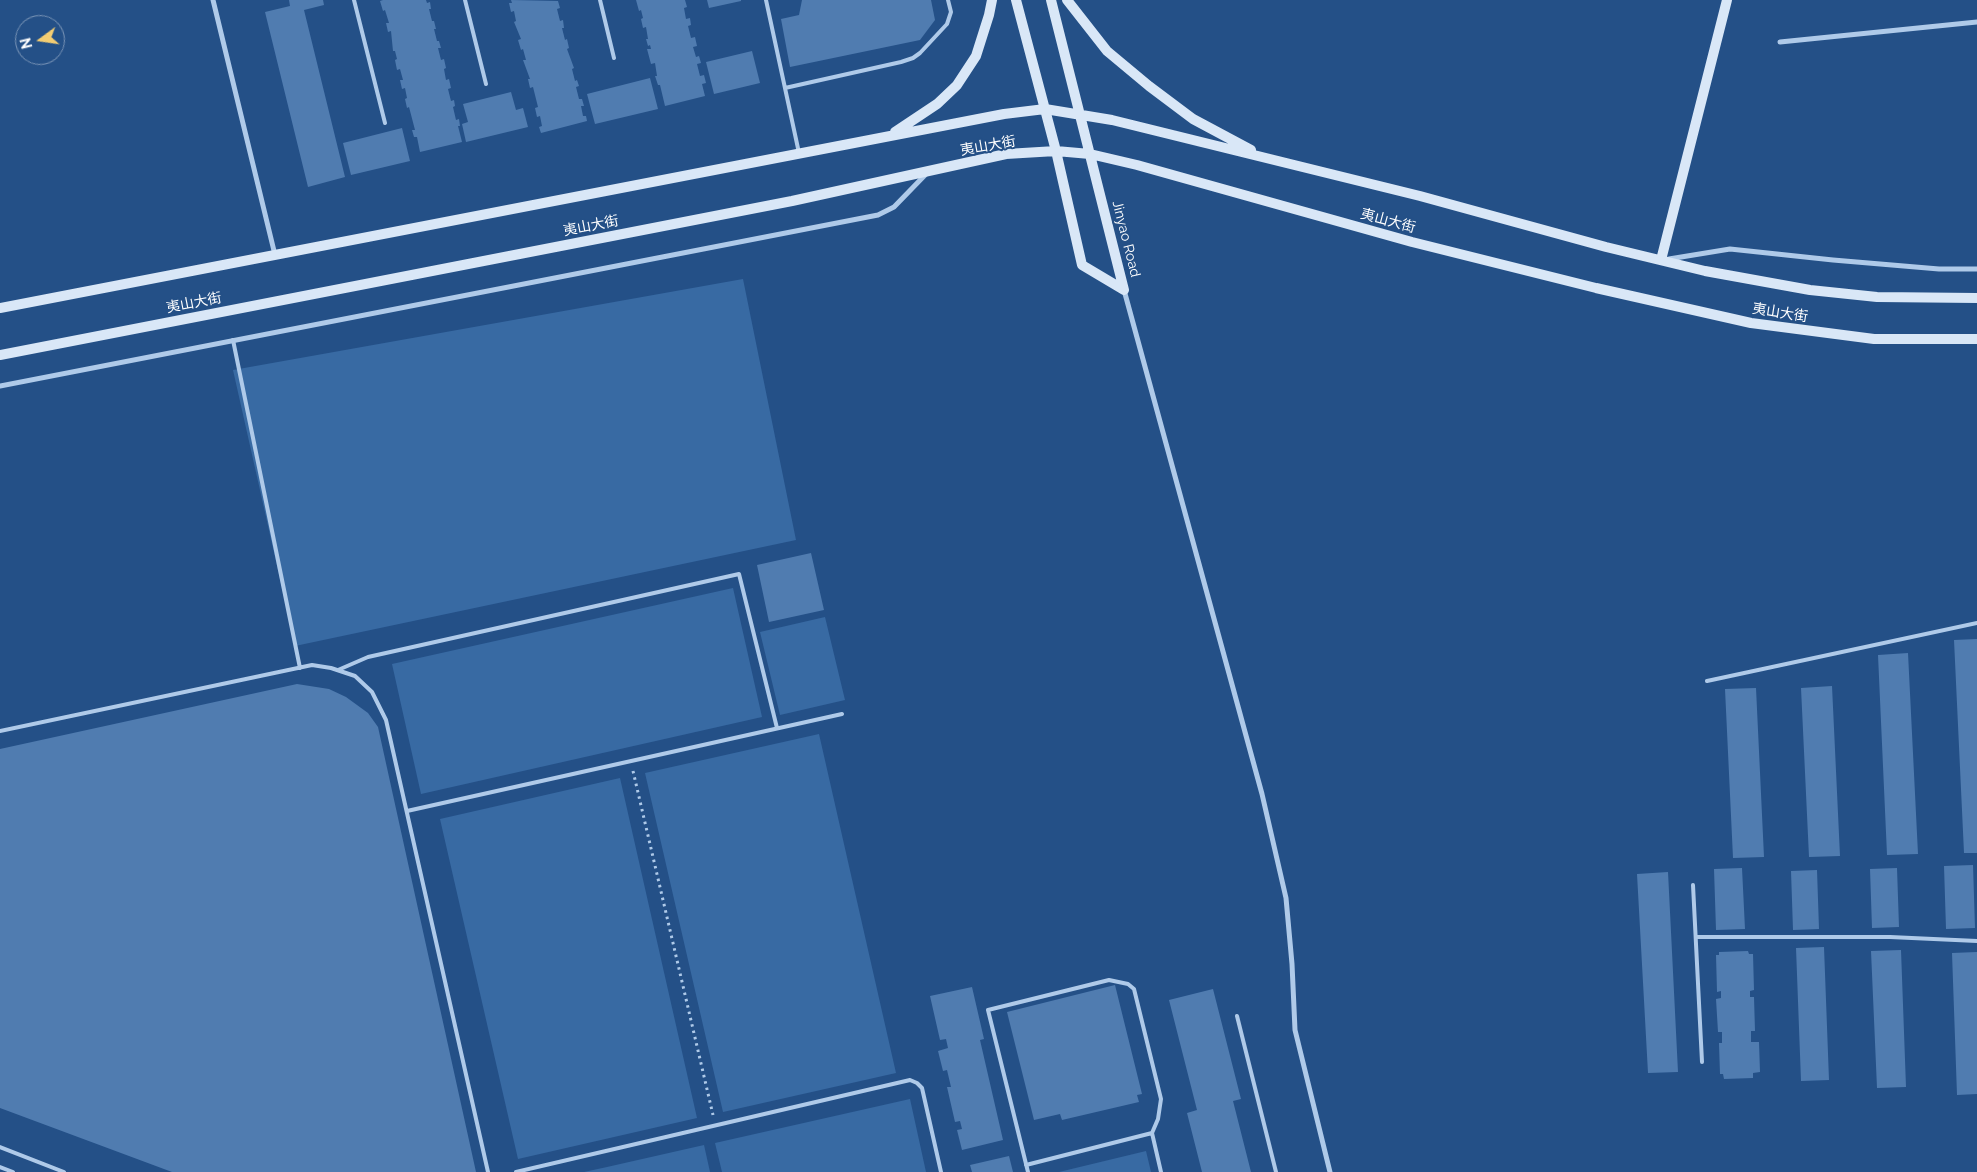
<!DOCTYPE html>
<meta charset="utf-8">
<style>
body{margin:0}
#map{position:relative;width:1977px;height:1172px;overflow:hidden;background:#245087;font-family:Raleway,sans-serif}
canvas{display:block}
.north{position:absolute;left:15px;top:15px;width:50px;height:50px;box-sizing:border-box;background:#245087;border:1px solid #7c96b7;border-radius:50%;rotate:256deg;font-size:14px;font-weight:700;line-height:20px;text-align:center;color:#fff}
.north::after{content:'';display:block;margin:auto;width:18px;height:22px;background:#f3cd72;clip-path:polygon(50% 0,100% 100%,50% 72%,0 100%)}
</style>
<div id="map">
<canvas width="1977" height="1172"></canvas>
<div class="north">N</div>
</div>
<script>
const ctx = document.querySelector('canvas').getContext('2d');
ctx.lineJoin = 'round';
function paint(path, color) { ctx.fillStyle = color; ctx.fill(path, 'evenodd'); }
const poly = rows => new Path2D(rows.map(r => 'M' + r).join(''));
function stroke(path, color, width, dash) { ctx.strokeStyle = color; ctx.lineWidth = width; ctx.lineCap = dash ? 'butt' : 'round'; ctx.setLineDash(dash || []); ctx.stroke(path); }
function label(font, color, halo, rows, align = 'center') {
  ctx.font = font + ' Raleway,"Noto Sans SC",sans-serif'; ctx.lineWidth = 4; ctx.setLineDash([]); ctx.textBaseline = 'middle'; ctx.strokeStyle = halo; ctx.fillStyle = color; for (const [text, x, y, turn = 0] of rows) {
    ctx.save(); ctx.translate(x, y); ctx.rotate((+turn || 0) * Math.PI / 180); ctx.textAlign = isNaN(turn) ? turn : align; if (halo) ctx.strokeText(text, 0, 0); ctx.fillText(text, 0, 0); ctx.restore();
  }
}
paint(poly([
 [743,279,796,540,295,646,233,370],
 [733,588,762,717,421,794,392,664],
 [825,617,845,700,780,715,760,632],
 [819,734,896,1073,723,1112,645,773],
 [620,778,697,1118,518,1159,440,819],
 [910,1099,926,1172,722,1172,715,1143],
 [704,1145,710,1172,584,1172,607,1167],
 [1146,1151,1151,1172,1059,1172]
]), '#386aa3');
paint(poly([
 [289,0,323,0,324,5,304,10,345,177,308,187,265,12,290,6],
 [383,0,426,0,427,3,430,2,431,9,429,9,432,21,434,21,436,29,434,29,437,41,439,41,441,48,438,48,441,60,444,59,446,68,444,69,446,80,449,79,451,88,448,89,451,101,454,100,455,106,453,107,456,120,459,119,460,126,458,126,462,142,420,152,417,137,414,137,412,130,415,130,409,107,407,108,405,99,407,98,405,88,402,89,400,80,403,80,400,69,397,70,395,60,397,59,395,51,393,51,391,31,388,32,386,23,389,23,385,10,383,11,380,1],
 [511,0,558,1,560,8,557,9,560,21,563,20,564,28,562,28,565,40,567,39,569,48,567,49,574,68,572,69,575,81,577,80,579,86,576,87,579,99,582,99,584,106,581,106,583,116,586,116,587,121,541,133,539,127,542,126,540,116,537,117,535,108,538,107,533,87,530,88,528,79,530,79,523,60,526,60,523,49,521,50,518,40,521,39,514,22,516,21,514,11,511,12,509,3,512,3],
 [636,0,685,0,687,7,684,8,686,19,690,18,691,25,688,26,691,38,695,37,697,46,693,47,696,57,699,56,701,63,697,64,700,76,704,75,706,83,702,84,705,96,665,106,660,85,658,85,655,76,657,76,655,63,651,64,647,49,651,49,650,45,648,46,646,39,648,39,646,27,643,28,641,19,643,18,641,10,639,11],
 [707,0,741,0,741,1,709,8],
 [802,0,931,0,935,20,920,40,790,67,781,19,799,15],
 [752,51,760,83,714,94,706,62],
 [650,78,658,109,595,124,587,94],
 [511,92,516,110,523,108,528,127,466,142,462,124,468,122,463,104],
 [402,128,410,161,351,175,343,143],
 [811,553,824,610,769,622,757,565],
 [1977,639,1977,853,1964,853,1954,640],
 [1908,653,1918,854,1887,855,1878,655],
 [297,684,329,689,346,697,368,713,378,727,476,1172,172,1172,0,1108,0,749],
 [1832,686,1840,856,1809,857,1801,688],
 [1756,688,1764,857,1733,858,1725,689],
 [1973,865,1975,928,1946,929,1944,866],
 [1742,868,1745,929,1716,930,1714,869],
 [1897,868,1899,927,1872,928,1870,869],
 [1817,870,1819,929,1793,930,1791,871],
 [1668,872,1678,1072,1648,1073,1637,874],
 [1824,947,1829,1080,1801,1081,1796,948],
 [1901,950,1906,1087,1877,1088,1871,951],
 [1748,951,1749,954,1753,954,1754,990,1750,991,1750,997,1754,997,1755,1031,1751,1031,1751,1042,1759,1042,1760,1072,1753,1073,1753,1078,1724,1079,1723,1074,1720,1074,1719,1043,1722,1043,1722,1032,1718,1032,1716,999,1721,998,1721,991,1717,992,1716,955,1719,955,1719,952],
 [1977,952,1977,1094,1957,1095,1952,953],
 [1115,985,1142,1094,1137,1095,1139,1102,1062,1120,1060,1114,1034,1120,1007,1012],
 [972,987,984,1039,980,1040,1003,1140,962,1150,957,1130,962,1129,960,1121,955,1122,947,1087,951,1087,947,1070,943,1071,938,1051,948,1048,946,1039,940,1040,930,996],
 [1213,989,1241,1099,1233,1101,1251,1172,1202,1172,1187,1113,1197,1110,1169,1000],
 [1009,1156,1013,1172,972,1172,970,1165]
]), '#507cb0');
stroke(poly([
 [633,771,713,1115]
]), '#afcae9', 3, [2.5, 4]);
stroke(poly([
 [354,0,385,123],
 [465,0,486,84],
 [600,0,614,58],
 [766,0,799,153],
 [785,88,901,62,913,58,920,53,947,24,951,12,948,0],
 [233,340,300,668],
 [338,670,368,657,739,574,777,728],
 [1707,681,1977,623],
 [0,731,312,665,331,668,355,676,372,692,386,720,488,1172],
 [407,811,842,714],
 [1693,885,1702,1062],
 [1696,937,1890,937,1977,941],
 [1237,1016,1276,1172],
 [0,1147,64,1172],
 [1026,1165,1152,1133,1161,1172],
 [0,1167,13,1172],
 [516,1172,910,1080,917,1083,922,1088,941,1172],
 [1028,1172,988,1010,1109,980,1128,984,1134,989,1161,1099,1158,1119,1152,1133]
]), '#afcae9', 4);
stroke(poly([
 [213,0,275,255],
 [1780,42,1977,22],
 [1669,259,1730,249,1833,260,1939,269,1977,269],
 [1124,290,1262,794,1286,898,1292,964,1295,1030,1330,1172],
 [0,386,878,215,894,207,927,173]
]), '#afcae9', 5);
stroke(poly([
 [1016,0,1056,151,1082,265,1124,290],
 [1051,0,1124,290],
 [1067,0,1107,51,1149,86,1193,119,1251,150],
 [895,132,937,104,957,85,976,56,989,15,992,0],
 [1661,260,1727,0],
 [0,308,1004,114,1045,109,1112,120,1420,196,1606,247,1705,271,1810,290,1877,297,1977,298],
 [0,355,792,201,1006,154,1056,151,1090,154,1137,165,1412,242,1596,288,1751,323,1874,339,1977,339]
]), '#d9e7f7', 10);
label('14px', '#fff', '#245087', [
 ["夷山大街",988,146,-10],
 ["夷山大街",1388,221,15],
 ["夷山大街",591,226,-11],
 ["Jinyao Road",1126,239,76],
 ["夷山大街",194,303,-11],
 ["夷山大街",1780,313,9]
]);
</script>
